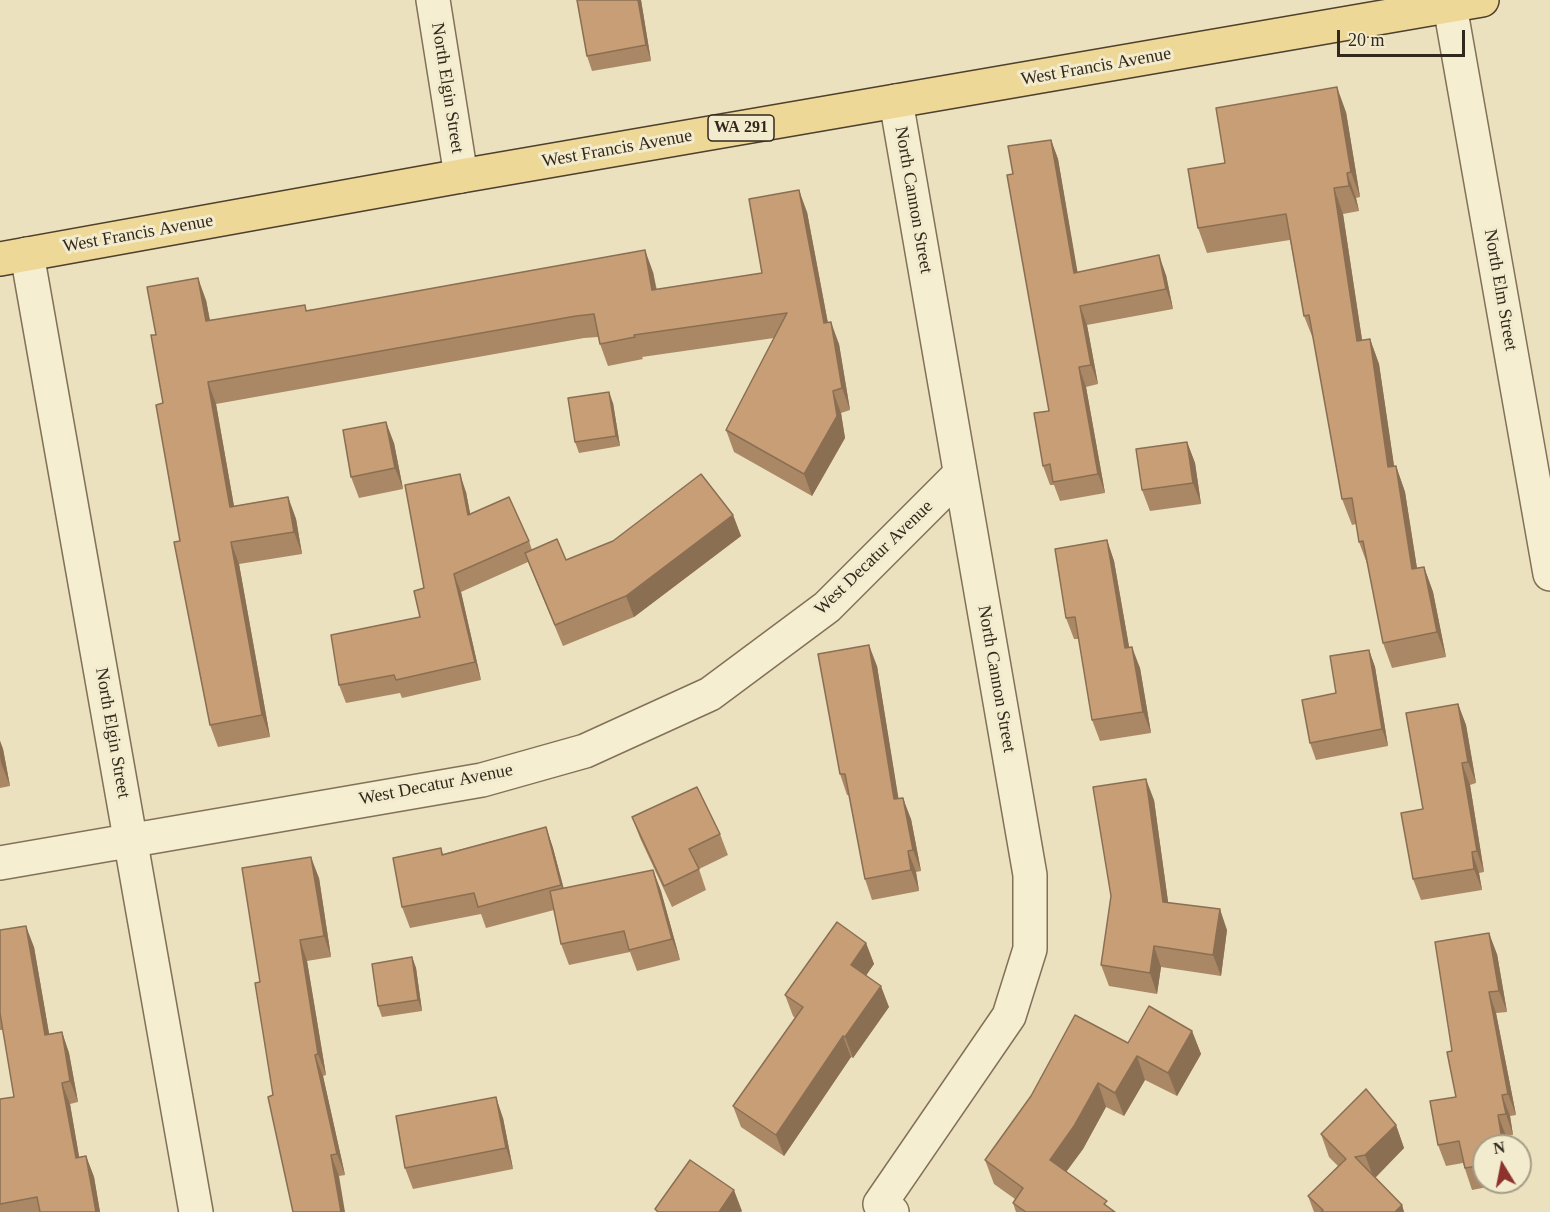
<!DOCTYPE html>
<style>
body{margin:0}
#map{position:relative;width:1550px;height:1212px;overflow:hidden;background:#ebe1be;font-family:"Times New Roman",serif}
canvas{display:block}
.north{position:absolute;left:1472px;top:1134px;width:60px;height:60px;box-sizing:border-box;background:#f3ebcd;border:2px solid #a69d86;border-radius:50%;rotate:350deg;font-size:16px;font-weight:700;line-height:24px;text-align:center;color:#32281c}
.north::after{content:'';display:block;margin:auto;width:21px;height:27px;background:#8d322c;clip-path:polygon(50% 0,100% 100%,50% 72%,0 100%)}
.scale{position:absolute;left:1337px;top:30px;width:128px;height:27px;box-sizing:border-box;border:3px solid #32281c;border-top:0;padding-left:8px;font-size:18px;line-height:21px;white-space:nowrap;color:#32281c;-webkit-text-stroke:4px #f3ebcd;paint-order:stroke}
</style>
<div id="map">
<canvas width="1550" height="1212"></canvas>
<div class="north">N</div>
<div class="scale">20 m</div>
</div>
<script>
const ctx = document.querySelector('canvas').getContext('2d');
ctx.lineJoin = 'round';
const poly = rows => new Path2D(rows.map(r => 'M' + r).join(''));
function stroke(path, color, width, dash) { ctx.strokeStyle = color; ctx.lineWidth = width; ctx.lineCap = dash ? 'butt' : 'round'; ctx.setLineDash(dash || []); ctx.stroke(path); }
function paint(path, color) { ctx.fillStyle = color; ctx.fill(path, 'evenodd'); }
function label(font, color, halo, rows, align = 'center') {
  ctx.font = font + ' "Times New Roman",serif'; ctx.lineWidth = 6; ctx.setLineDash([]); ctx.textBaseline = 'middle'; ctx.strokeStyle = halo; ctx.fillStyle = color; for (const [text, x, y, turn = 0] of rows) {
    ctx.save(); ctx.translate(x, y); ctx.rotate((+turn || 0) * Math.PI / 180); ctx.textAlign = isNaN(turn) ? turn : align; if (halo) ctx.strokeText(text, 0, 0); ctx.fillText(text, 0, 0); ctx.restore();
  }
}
const minor = poly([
 [433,0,461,176],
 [1450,6,1550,574],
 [27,254,196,1212],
 [0,863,482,780,585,751,710,694,827,607,959,475],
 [892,1212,880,1204,1009,1016,1030,949,1030,875,896,101]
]);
const primary = poly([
 [0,259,461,176,1482,0]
]);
stroke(minor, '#827158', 36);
stroke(primary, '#4f3f2d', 36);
stroke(minor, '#f6eed1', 33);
stroke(primary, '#edd897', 33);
paint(poly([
 [577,0,641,0,651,61,592,71,587,56],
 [1346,112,1360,197,1356,198,1359,211,1343,214,1362,340,1370,339,1379,364,1394,467,1396,466,1405,492,1417,568,1424,567,1433,592,1446,657,1392,668,1383,643,1368,566,1359,542,1356,524,1352,525,1342,499,1314,341,1304,316,1290,240,1207,253,1198,228,1225,163],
 [1051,140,1058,159,1077,272,1166,275,1173,309,1087,325,1098,384,1086,387,1105,493,1060,501,1054,485,1050,485,1043,466,1049,411,1013,174],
 [807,212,828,323,839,344,850,410,841,413,845,438,812,496,734,452,726,430,774,338,642,357,643,359,608,366,600,344,598,337,584,338,216,404,234,506,288,497,296,519,302,554,239,564,270,737,218,747,210,725,180,541,156,335,206,300,210,320,307,310,653,272,657,290,762,273],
 [613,403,620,446,579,453,575,442],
 [1187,442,1195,463,1201,504,1150,511,1142,490],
 [394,443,403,489,359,498,351,477],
 [466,492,470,514,529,541,532,550,566,560,733,515,741,536,634,617,563,646,528,562,461,592,481,680,402,698,400,693,346,703,339,685,420,617,424,588],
 [1107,540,1114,561,1129,647,1140,668,1151,733,1100,741,1092,720,1079,639,1074,639,1066,618],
 [1369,650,1375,667,1388,746,1316,760,1310,743,1336,693],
 [877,666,898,798,911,819,921,871,916,872,919,891,872,900,865,879,849,795,847,795,840,774],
 [1458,704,1466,725,1476,783,1470,785,1484,872,1479,873,1482,890,1421,900,1413,879,1423,809],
 [0,741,3,749,10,786,0,788],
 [1154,800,1168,902,1227,930,1221,976,1161,967,1157,994,1109,986,1101,965],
 [632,817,720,834,728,855,699,869,706,890,672,907,640,838],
 [546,827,553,848,564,889,653,870,661,891,680,960,637,971,630,952,569,965,561,944,554,910,486,928,481,914,410,928,402,907,441,848,443,854],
 [319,878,331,957,307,961,326,1075,323,1076,345,1175,339,1176,273,1095,260,982],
 [0,930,34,947,49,1034,62,1032,69,1053,78,1102,70,1104,79,1157,86,1156,94,1177,100,1212,0,1212,0,1099,14,1097,3,1030,0,1030],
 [866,943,874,964,866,975,889,1007,853,1058,851,1057,784,1156,741,1127,733,1106,795,1018,793,1016,785,995],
 [1497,954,1507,1012,1496,1013,1516,1115,1510,1116,1513,1135,1506,1136,1484,1146,1484,1182,1513,1182,1472,1190,1463,1163,1446,1166,1438,1145,1456,1097,1452,1051],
 [412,957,416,968,422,1011,382,1017,378,1006],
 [1192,1031,1201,1054,1177,1096,1145,1080,1124,1116,1106,1107,1083,1149,1066,1172,1115,1212,1016,1212,1013,1203,1015,1199,994,1184,985,1160,1128,1043],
 [503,1118,513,1169,413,1189,405,1168],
 [1396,1125,1404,1148,1375,1178,1402,1205,1404,1212,1314,1212,1308,1196,1338,1166,1329,1157,1321,1134]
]), '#ab8865');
paint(poly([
 [638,0,641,0,651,61,646,45],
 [1337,87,1346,112,1360,197,1351,172],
 [1051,140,1058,159,1081,292,1074,273],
 [1347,173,1356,198,1359,211,1349,186],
 [1334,188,1343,214,1366,366,1357,341],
 [799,190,807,212,832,345,824,323],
 [645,250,653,272,660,312,652,290],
 [1159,255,1166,275,1173,309,1166,289],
 [198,278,206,300,214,343,206,321],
 [1080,306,1087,325,1098,384,1091,365],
 [831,322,839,344,850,410,842,388],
 [1370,339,1379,364,1398,492,1388,467],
 [1079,367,1086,387,1105,493,1098,474],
 [208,382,216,404,238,529,230,507],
 [833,391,841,413,845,438,812,496,804,474],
 [609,392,613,403,620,446,616,436],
 [386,422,394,443,403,489,395,468],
 [1187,442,1195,463,1201,504,1193,483],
 [1396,466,1405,492,1421,594,1412,569],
 [460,474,466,492,474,533,468,515],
 [288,497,296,519,302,554,294,532],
 [733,515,741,536,634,617,626,596],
 [1107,540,1114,561,1133,669,1125,648],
 [231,542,239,564,270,737,262,715],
 [1424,567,1433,592,1446,657,1437,632],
 [454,574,461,592,481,680,475,662],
 [869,645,877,666,902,820,894,799],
 [1132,647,1140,668,1151,733,1143,712],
 [1369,650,1375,667,1388,746,1382,729],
 [1458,704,1466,725,1476,783,1468,762],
 [0,741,3,749,10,786,1,763,0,756],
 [1462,763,1470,785,1484,872,1477,851],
 [1146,779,1154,800,1171,923,1163,902],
 [903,798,911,819,921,871,913,850],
 [546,827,553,848,568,906,561,885],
 [908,851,916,872,919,891,911,870],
 [1472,852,1479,873,1482,890,1474,869],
 [311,857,319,878,331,957,324,936],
 [653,870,661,891,680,960,672,939],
 [1220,909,1227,930,1221,976,1213,955],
 [26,926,34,947,53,1056,45,1035],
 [1489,933,1497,954,1507,1012,1499,991],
 [300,940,307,961,326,1075,318,1054],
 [866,943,874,964,859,986,851,965],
 [1154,946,1161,967,1157,994,1150,973],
 [412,957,416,968,422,1011,418,1000],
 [881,986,889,1007,853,1058,845,1037],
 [1489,992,1496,1013,1516,1115,1508,1094],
 [1192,1031,1201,1054,1177,1096,1168,1073],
 [62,1032,69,1053,78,1102,70,1081],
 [843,1036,851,1057,784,1156,776,1135],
 [315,1055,323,1076,345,1175,337,1154],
 [1137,1056,1145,1080,1124,1116,1115,1093],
 [62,1083,70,1104,83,1179,76,1158],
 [1098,1083,1106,1107,1083,1149,1058,1183,1050,1160],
 [1502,1095,1510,1116,1513,1135,1506,1114],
 [496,1097,503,1118,513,1169,506,1148],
 [1498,1115,1506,1136,1507,1146,1503,1146],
 [1396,1125,1404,1148,1374,1179,1365,1155],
 [331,1155,339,1176,345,1212,341,1212],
 [86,1156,94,1177,100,1212,96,1212],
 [734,1190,742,1211,741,1212,719,1212],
 [1402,1205,1404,1212,1395,1212]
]), '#8b6f53');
const building = poly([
 [577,0,638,0,646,45,587,56,577,0],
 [1337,87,1351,172,1347,173,1349,186,1334,188,1357,341,1370,339,1388,467,1396,466,1412,569,1424,567,1437,632,1383,643,1363,541,1359,542,1352,498,1342,499,1309,315,1304,316,1286,214,1198,228,1188,169,1225,163,1216,108,1337,87],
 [1051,140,1074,273,1159,255,1166,289,1080,306,1091,365,1079,367,1098,474,1053,482,1050,464,1043,466,1034,413,1049,411,1007,175,1013,174,1008,146,1051,140],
 [799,190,824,323,831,322,842,388,833,391,837,416,804,474,726,430,787,313,634,335,635,337,600,344,594,314,576,316,208,382,230,507,288,497,294,532,231,542,262,715,210,725,174,542,180,541,156,405,163,403,151,335,156,335,147,287,198,278,206,321,305,305,306,311,645,250,652,290,762,273,749,199,799,190],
 [609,392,616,436,575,442,568,398,609,392],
 [386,422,395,468,351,477,343,430,386,422],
 [1187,442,1193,483,1142,490,1136,449,1187,442],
 [460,474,468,515,509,497,529,541,454,574,475,662,396,680,394,675,339,685,331,635,420,617,414,591,424,588,405,485,460,474],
 [701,474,733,515,626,596,555,625,525,553,557,539,566,560,613,541,701,474],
 [1107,540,1125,648,1132,647,1143,712,1092,720,1075,617,1066,618,1055,549,1107,540],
 [869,645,894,799,903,798,913,850,908,851,911,870,865,879,845,774,840,774,818,654,869,645],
 [1369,650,1382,729,1310,743,1302,700,1336,693,1330,656,1369,650],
 [1458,704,1468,762,1462,763,1477,851,1472,852,1474,869,1413,879,1401,813,1423,809,1406,713,1458,704],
 [1146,779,1163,902,1220,909,1213,955,1154,946,1150,973,1101,965,1111,896,1093,787,1146,779],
 [697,787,720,834,689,849,699,869,664,886,632,817,697,787],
 [546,827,561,885,478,907,474,893,402,907,393,858,441,848,442,855,546,827],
 [311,857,324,936,300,940,318,1054,315,1055,337,1154,331,1155,341,1212,293,1212,268,1097,273,1095,255,983,260,982,242,868,311,857],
 [653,870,672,939,629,950,624,931,561,944,550,891,653,870],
 [837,922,866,943,851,965,881,986,845,1037,843,1036,776,1135,733,1106,803,1007,785,995,837,922],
 [26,926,45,1035,62,1032,70,1081,62,1083,76,1158,86,1156,96,1212,40,1212,37,1197,0,1204,0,1099,14,1097,0,1013,0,930,26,926],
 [1489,933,1499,991,1489,992,1508,1094,1502,1095,1506,1114,1498,1115,1503,1146,1484,1146,1484,1165,1465,1168,1459,1141,1438,1145,1430,1101,1456,1097,1447,1052,1452,1051,1435,942,1489,933],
 [412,957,418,1000,378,1006,372,964,412,957],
 [1149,1006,1192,1031,1168,1073,1137,1056,1115,1093,1098,1083,1074,1126,1050,1160,1107,1201,1104,1204,1115,1212,1026,1212,1013,1203,1023,1188,985,1160,1031,1096,1075,1015,1128,1043,1149,1006],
 [1366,1089,1396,1125,1365,1155,1355,1157,1402,1205,1395,1212,1321,1212,1323,1210,1308,1196,1346,1159,1321,1134,1366,1089],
 [496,1097,506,1148,405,1168,396,1116,496,1097],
 [690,1160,734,1190,719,1212,658,1212,655,1209,690,1160]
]);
paint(building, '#c79e76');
stroke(building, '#8b6f53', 1.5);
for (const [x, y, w] of [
 [741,128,66]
]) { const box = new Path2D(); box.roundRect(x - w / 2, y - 13, w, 26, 4.5); ctx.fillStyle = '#f3ebcd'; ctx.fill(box); stroke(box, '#32281c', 1.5); }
label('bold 16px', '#32281c', null, [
 ["WA 291",741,128]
]);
label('18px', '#32281c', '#f3ebcd', [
 ["West Francis Avenue",1096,67,-10],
 ["North Elgin Street",447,88,81],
 ["West Francis Avenue",617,149,-10],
 ["North Cannon Street",913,200,80],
 ["West Francis Avenue",138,234,-10],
 ["North Elm Street",1500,290,80],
 ["West Decatur Avenue",874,558,-44],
 ["North Cannon Street",996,679,80],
 ["North Elgin Street",112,733,80],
 ["West Decatur Avenue",436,785,-11]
]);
</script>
